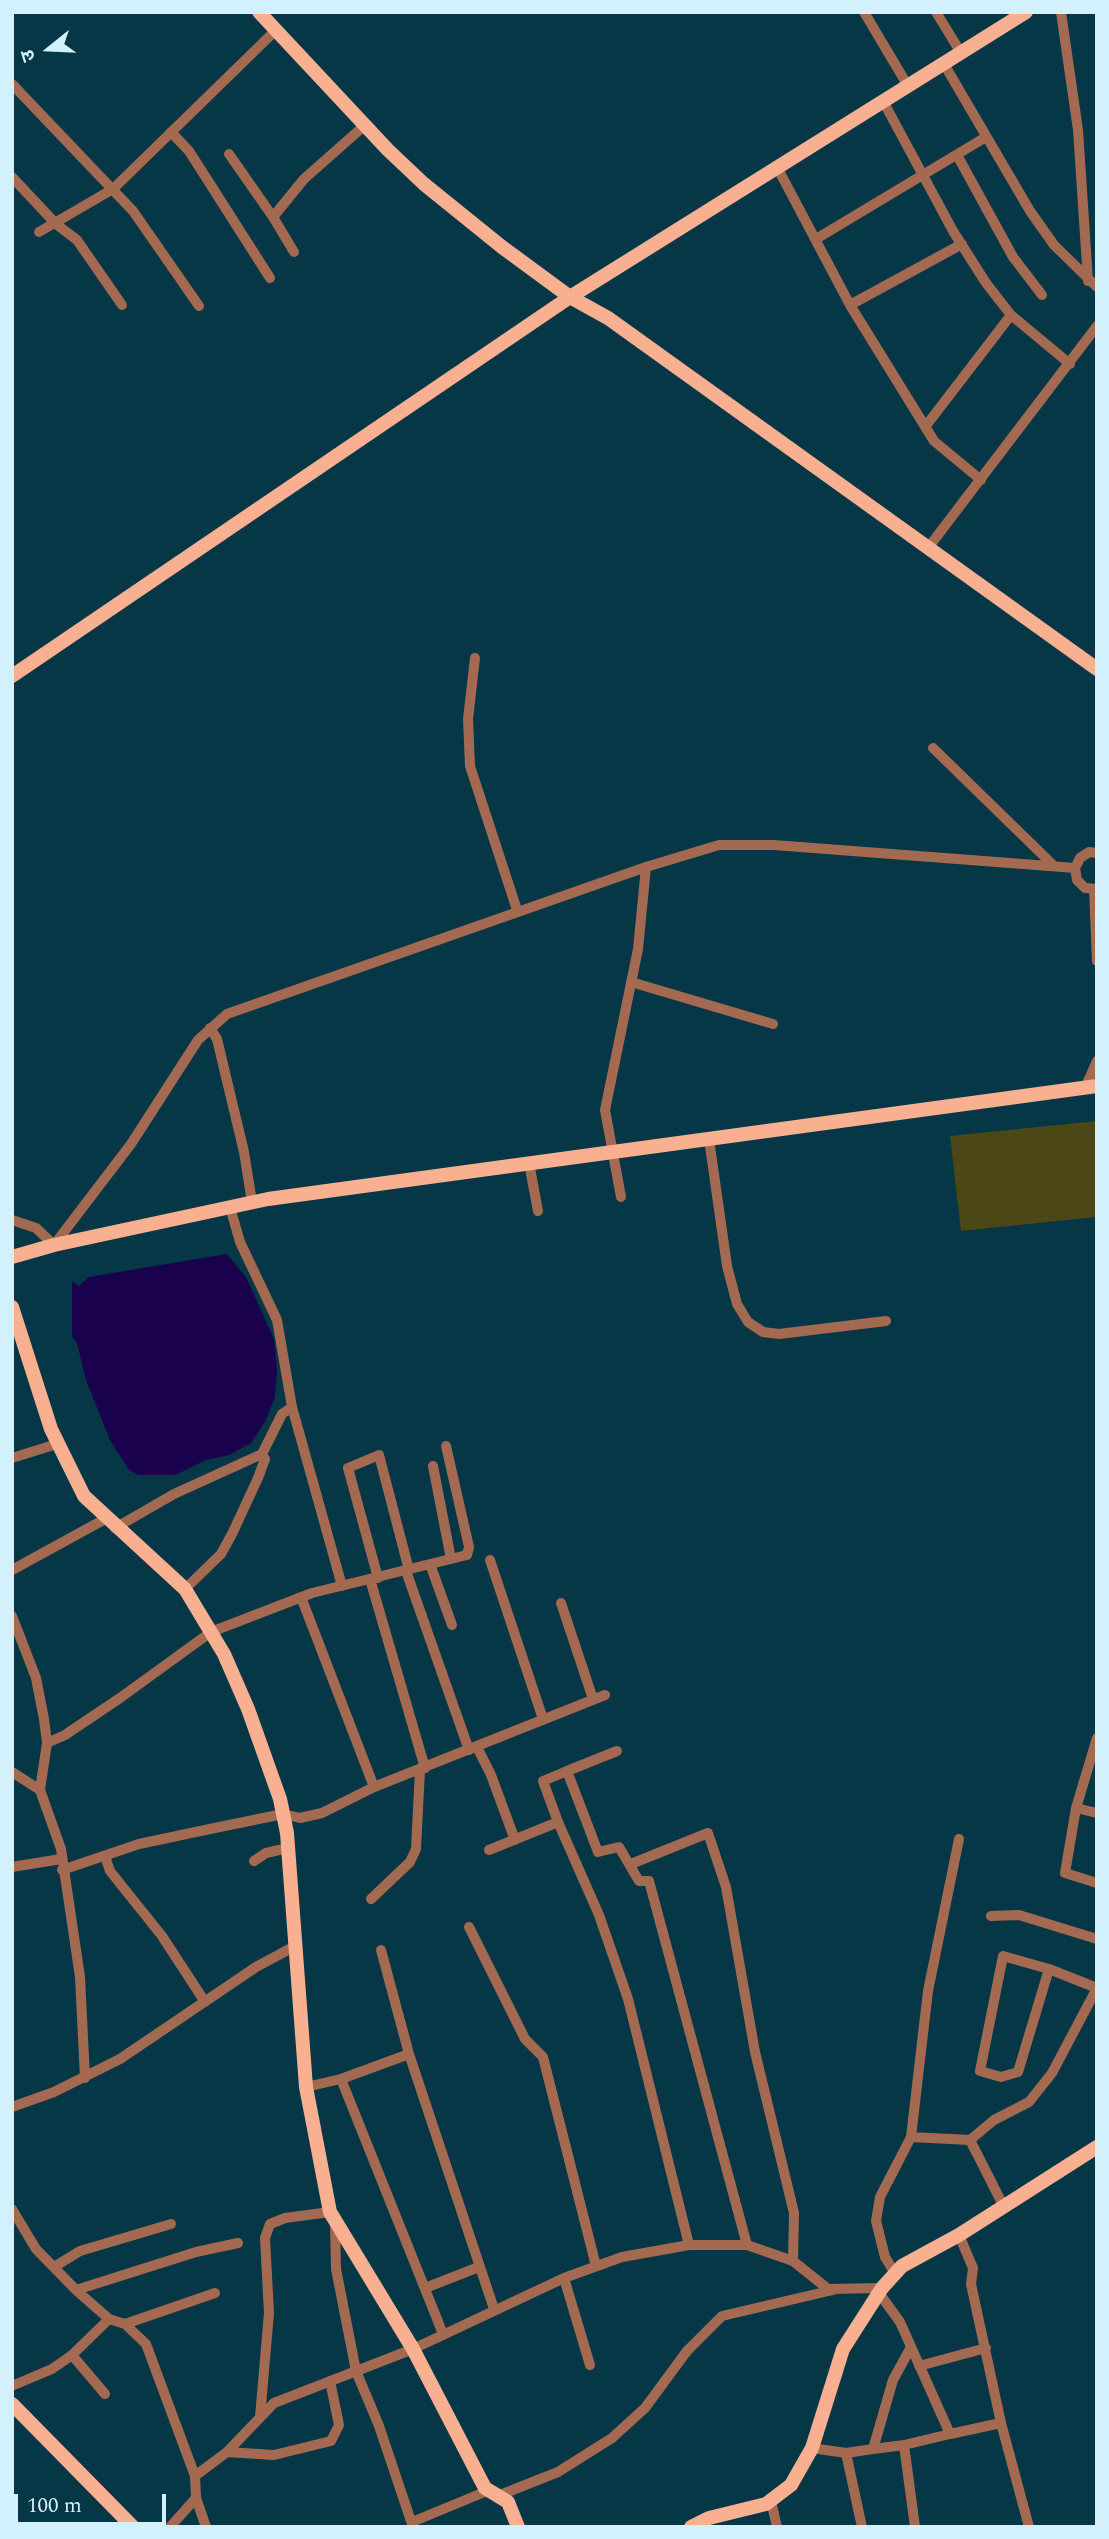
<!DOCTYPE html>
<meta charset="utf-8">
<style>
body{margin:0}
#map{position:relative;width:1109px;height:2539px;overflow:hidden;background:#063746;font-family:Spectral,"Noto Sans Devanagari",serif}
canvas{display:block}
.frame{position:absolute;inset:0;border:14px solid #d2f1fd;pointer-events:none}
.north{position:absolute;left:14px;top:14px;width:70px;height:70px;-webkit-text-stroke:5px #063746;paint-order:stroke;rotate:252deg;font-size:19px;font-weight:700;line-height:28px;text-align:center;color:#d2f1fd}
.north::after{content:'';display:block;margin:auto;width:24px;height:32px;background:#d2f1fd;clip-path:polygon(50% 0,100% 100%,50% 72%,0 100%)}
.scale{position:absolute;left:14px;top:2494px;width:152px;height:32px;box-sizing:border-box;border:4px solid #d2f1fd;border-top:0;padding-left:9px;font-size:21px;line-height:24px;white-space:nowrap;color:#d2f1fd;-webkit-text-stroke:5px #063746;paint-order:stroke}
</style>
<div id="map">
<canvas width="1109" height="2539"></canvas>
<div class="frame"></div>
<div class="north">उ</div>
<div class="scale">100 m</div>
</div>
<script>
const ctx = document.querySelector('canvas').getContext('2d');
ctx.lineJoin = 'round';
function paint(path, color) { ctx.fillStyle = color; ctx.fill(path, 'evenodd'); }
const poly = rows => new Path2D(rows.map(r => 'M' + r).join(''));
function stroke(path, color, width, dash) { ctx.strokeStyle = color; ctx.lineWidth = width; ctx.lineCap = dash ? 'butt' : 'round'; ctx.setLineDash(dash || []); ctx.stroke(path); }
paint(poly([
 [1097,1121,1097,1217,961,1231,950,1136]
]), '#4b4716');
paint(poly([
 [227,1254,246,1277,274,1339,277,1369,275,1397,266,1420,251,1443,229,1455,206,1460,175,1475,139,1475,129,1470,110,1440,86,1380,77,1343,72,1336,72,1281,79,1286,89,1277]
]), '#19014e');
stroke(poly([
 [864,12,908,86],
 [936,12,961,53],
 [1061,12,1078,130,1088,281],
 [944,64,1030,211,1054,245,1097,287],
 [12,84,133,211,199,306],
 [883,101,953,231,986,283,1011,315,1070,364],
 [171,132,189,151,270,278],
 [229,154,273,217,304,179,365,125],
 [957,155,1013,257,1042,295],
 [777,167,850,305,934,441,981,480],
 [12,177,56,224,77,240,122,305],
 [273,217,294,252],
 [39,232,113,189,276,30],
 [816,239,986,137],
 [850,305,962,244],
 [925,427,1011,315],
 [928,548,1097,326],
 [475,658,468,719,470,766,517,910],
 [933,748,1052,864],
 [1097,853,1089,852,1080,858,1075,868,1077,880,1085,888,1097,889],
 [1094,889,1097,961],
 [631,982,773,1024],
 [210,1028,217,1039,244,1152,252,1202],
 [1085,1088,1097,1061],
 [709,1139,727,1266,737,1304,748,1322,763,1332,779,1334,886,1321],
 [529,1163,538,1211],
 [621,1197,605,1110,638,949,646,867],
 [230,1207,240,1242,277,1320,292,1407,342,1586],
 [12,1220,36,1228,54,1245,131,1144,198,1040,227,1014,646,867,719,845,774,845,1075,868],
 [12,1458,57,1444],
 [433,1466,451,1559],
 [115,1528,174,1494,262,1454,282,1414,292,1407],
 [490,1560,543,1719],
 [430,1564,452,1625],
 [12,1570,107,1518],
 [406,1571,469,1750],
 [378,1578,348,1468,379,1455,409,1570],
 [370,1579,425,1768],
 [185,1589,221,1554,232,1534,258,1478,265,1459,262,1454],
 [301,1597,374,1787],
 [561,1603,593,1699],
 [12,1616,36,1678,44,1719,47,1743,40,1790,61,1849,80,1977,85,2078],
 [1097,1738,1076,1808,1065,1873,1097,1883],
 [47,1743,65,1735,120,1698,211,1632,312,1593,467,1555,469,1547,446,1446],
 [477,1747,491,1775,515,1840],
 [617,1751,567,1771,598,1852,619,1847,639,1881,649,1881,747,2245],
 [567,1771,543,1781,558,1822,599,1915,628,1999,689,2245],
 [12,1772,40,1790],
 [1076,1808,1097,1813],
 [489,1850,558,1822],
 [105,1856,110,1871,162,1936,205,2002],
 [254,1861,266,1853,288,1848],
 [631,1864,708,1833,726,1887,755,2052,794,2213,793,2261],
 [12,1867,61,1859],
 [62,1870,139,1844,205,1830,283,1814,300,1818,322,1813,374,1787,605,1695],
 [371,1899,410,1862,416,1849,420,1770],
 [991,1916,1019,1915,1097,1939],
 [469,1927,525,2039,543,2057,596,2266],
 [1049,1969,1003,1956,980,2071,1001,2077,1018,2072,1049,1969,1097,1988],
 [409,2054,494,2309],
 [341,2079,443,2334],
 [306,2087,341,2079,409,2054,381,1950],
 [12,2107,54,2092,120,2059,256,1967,297,1945],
 [911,2137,970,2140],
 [1003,2205,970,2140,994,2120,1029,2102,1052,2073,1097,1988],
 [12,2209,36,2249,76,2290,109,2319,125,2324,146,2344,195,2476,196,2498,206,2527],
 [335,2222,336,2269,356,2371,379,2426,413,2527],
 [959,2235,973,2268,971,2284,1001,2423,1029,2527],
 [54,2267,80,2251,171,2224],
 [895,2273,885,2257,876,2221,880,2197,911,2137,928,1991,959,1839],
 [564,2278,590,2365],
 [425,2288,479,2267],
 [76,2290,196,2252,238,2243],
 [879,2293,900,2322,950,2434,1001,2423],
 [125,2324,215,2293],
 [72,2355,105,2394],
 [919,2366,986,2348],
 [14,2385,52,2369,72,2355,109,2319],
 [260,2417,269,2313,265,2238,270,2224,285,2218,330,2212],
 [904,2445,950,2434],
 [812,2448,846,2453,873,2449,893,2380,911,2347],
 [873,2449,904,2445,915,2527],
 [227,2452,274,2455,331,2441,339,2425,330,2381],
 [846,2453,862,2527],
 [195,2476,227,2452,274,2403,413,2349,564,2278,622,2257,689,2245,747,2245,793,2261,828,2289,882,2288],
 [500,2495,558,2472,612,2438,645,2408,687,2351,722,2316,833,2290],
 [771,2501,777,2527],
 [12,2520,16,2527],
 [412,2522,487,2491],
 [170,2527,196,2498]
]), '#a46a51', 10);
stroke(poly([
 [259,12,388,150,424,184,502,247,570,297,608,318,1097,669],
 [12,676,570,297,1026,12],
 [12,1257,54,1245,268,1199,1097,1086],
 [12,1307,51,1429,84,1496,185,1589,224,1654,248,1709,280,1799,287,1833,306,2087,330,2212,413,2349,485,2488,508,2502,518,2527],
 [12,2404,133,2527],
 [691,2527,709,2518,766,2504,791,2485,812,2448,843,2349,882,2288,902,2266,959,2235,1097,2147]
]), '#f8b091', 14);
</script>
